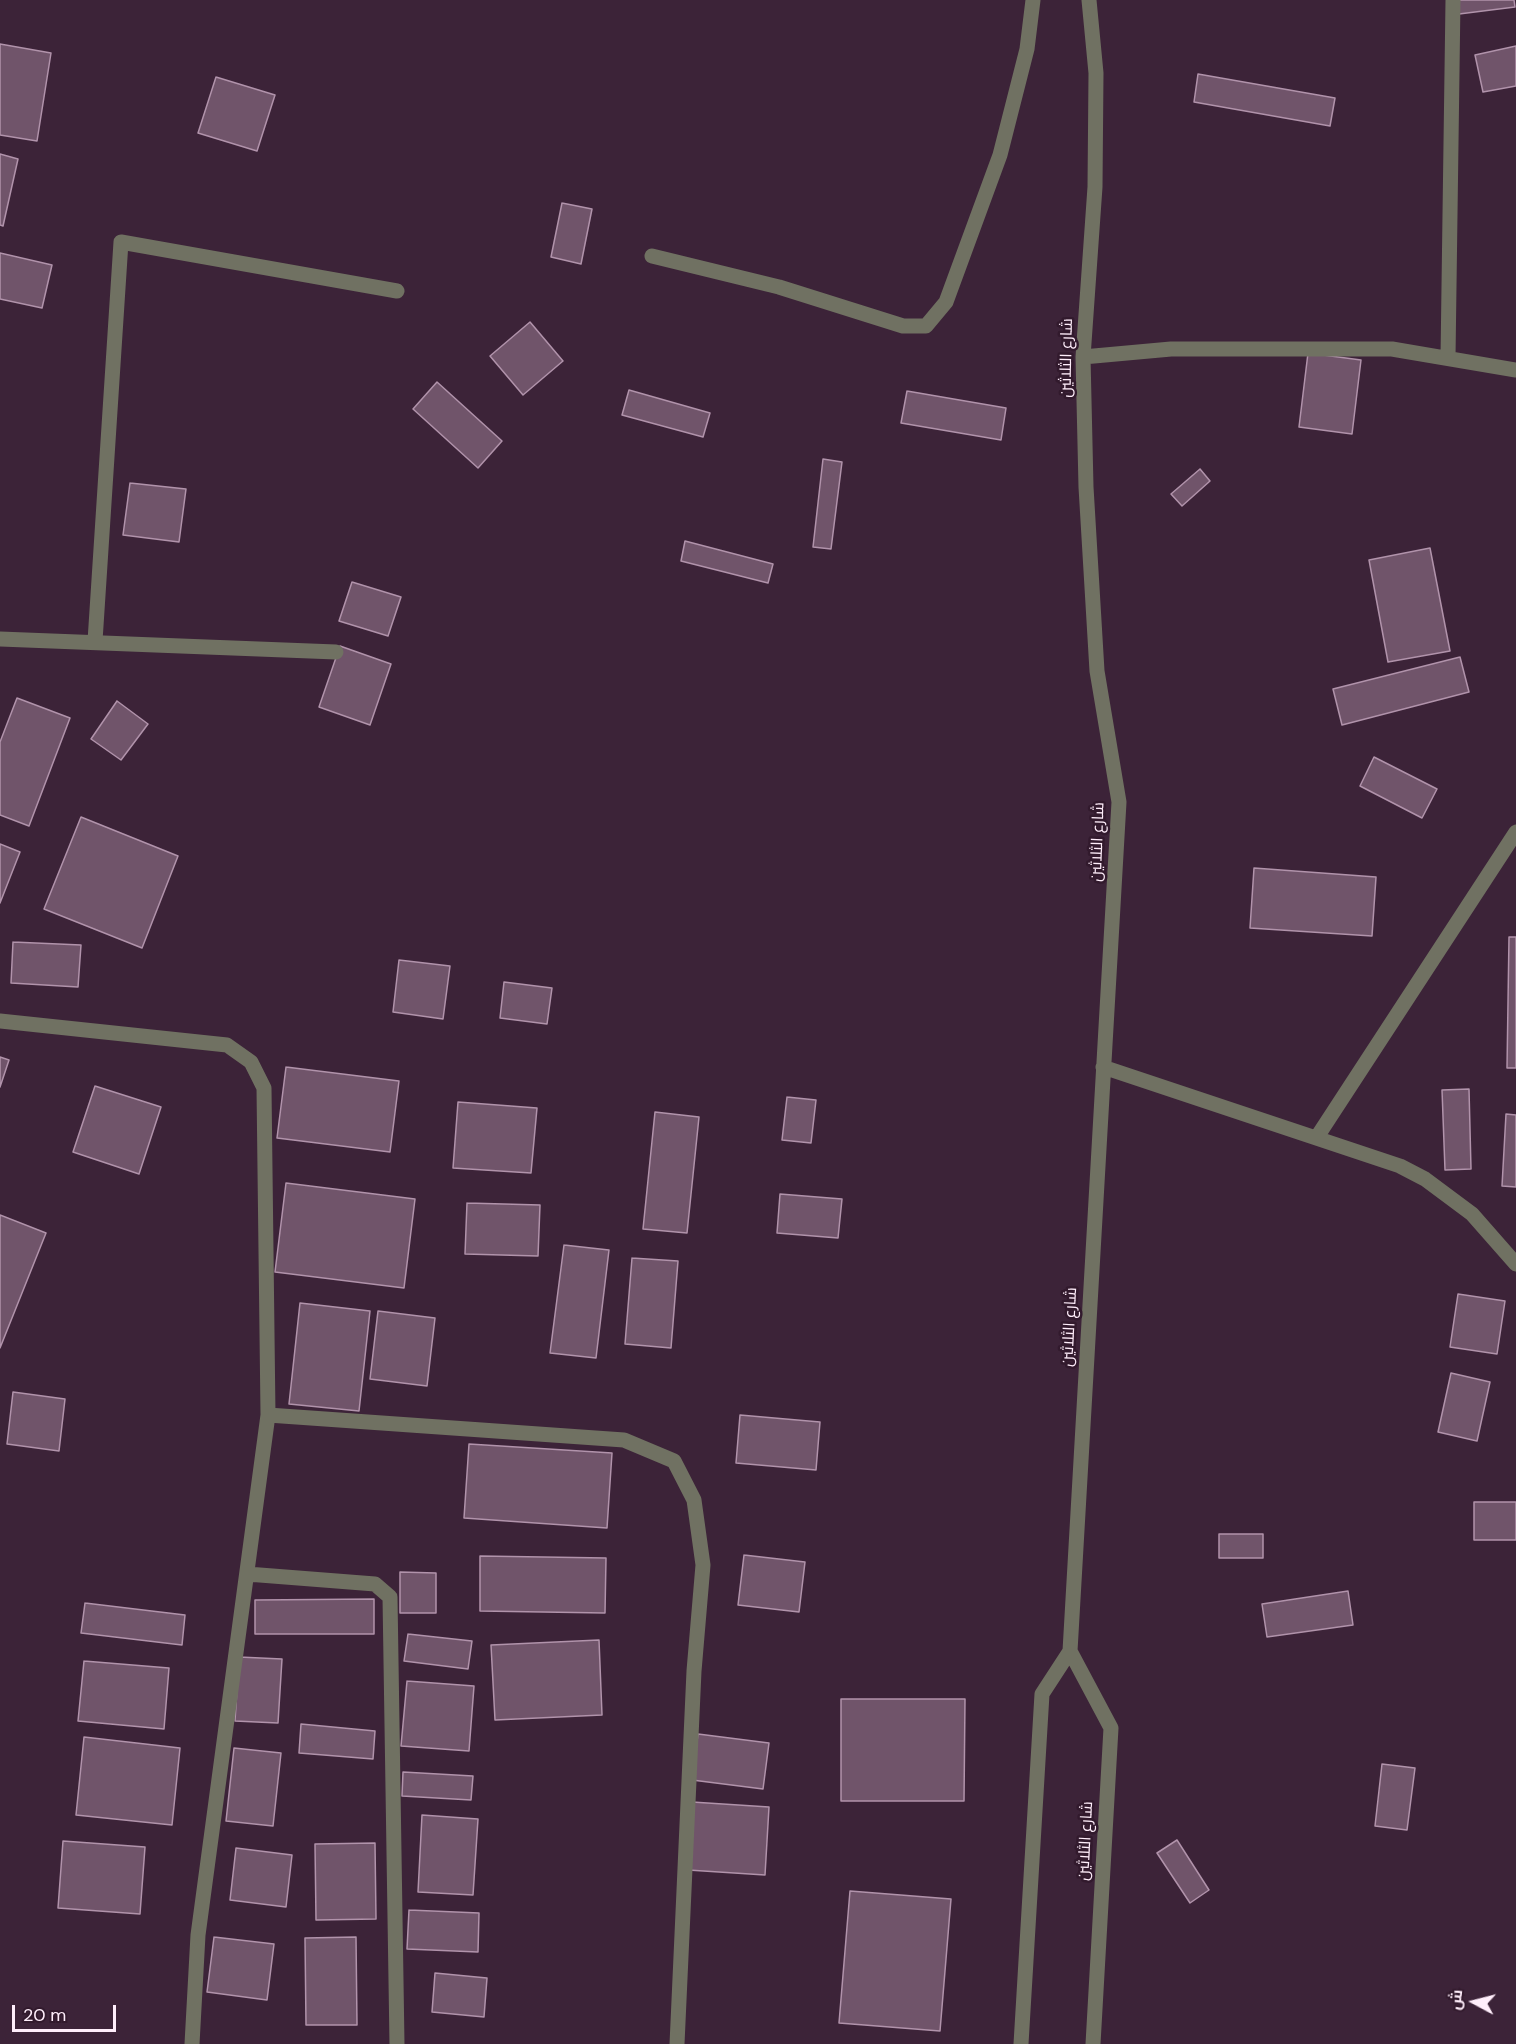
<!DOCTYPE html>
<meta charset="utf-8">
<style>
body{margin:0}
#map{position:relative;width:1516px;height:2044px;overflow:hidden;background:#3c2338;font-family:"DM Sans",Cairo,sans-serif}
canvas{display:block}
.north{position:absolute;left:1444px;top:1972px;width:60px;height:60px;-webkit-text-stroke:4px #321a2d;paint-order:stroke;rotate:277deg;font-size:16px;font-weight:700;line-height:24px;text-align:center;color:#ffeefb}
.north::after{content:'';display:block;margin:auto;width:21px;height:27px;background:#ffeefb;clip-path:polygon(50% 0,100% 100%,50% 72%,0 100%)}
.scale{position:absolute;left:12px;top:2005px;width:104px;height:27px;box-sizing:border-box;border:3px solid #ffeefb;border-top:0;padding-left:8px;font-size:18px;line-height:21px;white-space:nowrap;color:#ffeefb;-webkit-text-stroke:4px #321a2d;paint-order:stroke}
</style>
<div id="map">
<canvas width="1516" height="2044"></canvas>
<div class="north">ش</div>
<div class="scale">20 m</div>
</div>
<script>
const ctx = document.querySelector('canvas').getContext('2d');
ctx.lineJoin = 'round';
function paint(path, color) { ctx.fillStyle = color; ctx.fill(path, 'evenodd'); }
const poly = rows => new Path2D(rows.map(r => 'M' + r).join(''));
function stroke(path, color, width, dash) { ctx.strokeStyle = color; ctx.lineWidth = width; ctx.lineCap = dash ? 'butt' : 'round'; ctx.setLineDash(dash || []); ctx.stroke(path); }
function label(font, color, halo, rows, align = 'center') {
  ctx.font = font + ' "DM Sans",Cairo,sans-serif'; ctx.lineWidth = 5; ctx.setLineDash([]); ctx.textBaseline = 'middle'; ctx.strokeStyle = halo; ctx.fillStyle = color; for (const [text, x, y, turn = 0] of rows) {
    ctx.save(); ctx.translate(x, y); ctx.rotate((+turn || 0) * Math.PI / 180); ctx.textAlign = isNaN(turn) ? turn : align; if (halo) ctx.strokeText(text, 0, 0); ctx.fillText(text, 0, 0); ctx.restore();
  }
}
const building = poly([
 [1458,0,1514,0,1515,7,1459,14,1458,0],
 [0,44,51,53,37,141,0,135,0,44],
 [1516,46,1516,86,1483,92,1475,55,1516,46],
 [1198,74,1335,98,1330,126,1194,102,1198,74],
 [216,77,275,95,257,151,198,133,216,77],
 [0,154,18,159,3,226,0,225,0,154],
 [562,203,592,209,581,264,551,257,562,203],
 [0,253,52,265,42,308,0,299,0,253],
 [530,322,563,361,523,395,490,356,530,322],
 [1308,353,1361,360,1352,434,1299,427,1308,353],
 [437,382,502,441,478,468,413,409,437,382],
 [629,390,710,413,703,437,622,415,629,390],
 [907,391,1006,408,1001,440,901,423,907,391],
 [823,459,842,462,831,549,813,547,823,459],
 [1200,469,1210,481,1182,506,1171,494,1200,469],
 [130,483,186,489,179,542,123,535,130,483],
 [685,541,773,564,768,583,681,561,685,541],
 [1430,548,1450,651,1388,662,1369,560,1430,548],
 [352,582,401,597,388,636,339,621,352,582],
 [340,646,391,664,370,725,319,707,340,646],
 [1460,657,1469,692,1342,725,1333,689,1460,657],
 [17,698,70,718,29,826,0,815,0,742,17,698],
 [117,701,148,724,121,760,91,739,117,701],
 [1374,757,1437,789,1422,818,1360,786,1374,757],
 [81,817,178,856,142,948,44,909,81,817],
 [0,844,20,852,0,903,0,844],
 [1254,868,1376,877,1372,936,1250,928,1254,868],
 [1509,937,1516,937,1516,1068,1507,1068,1509,937],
 [13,942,81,945,78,987,11,983,13,942],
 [399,960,450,966,443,1019,393,1012,399,960],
 [504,982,552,988,547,1024,500,1018,504,982],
 [0,1057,9,1060,0,1087,0,1057],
 [286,1067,399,1081,390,1152,277,1138,286,1067],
 [95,1086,161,1107,139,1174,73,1152,95,1086],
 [1469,1089,1471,1169,1445,1170,1442,1090,1469,1089],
 [787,1097,816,1100,811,1143,782,1140,787,1097],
 [458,1102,537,1108,531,1173,453,1168,458,1102],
 [655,1112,699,1117,687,1233,643,1229,655,1112],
 [1506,1114,1516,1115,1516,1187,1502,1186,1506,1114],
 [286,1183,415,1199,404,1288,275,1272,286,1183],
 [780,1194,842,1199,838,1238,777,1233,780,1194],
 [467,1203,540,1205,538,1256,465,1254,467,1203],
 [0,1215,46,1233,0,1348,0,1215],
 [564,1245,609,1250,596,1358,550,1353,564,1245],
 [632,1258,678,1261,671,1348,625,1344,632,1258],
 [1458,1294,1505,1301,1497,1354,1450,1347,1458,1294],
 [300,1303,370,1311,359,1411,289,1404,300,1303],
 [378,1311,435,1318,427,1386,370,1379,378,1311],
 [1451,1373,1490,1382,1477,1441,1438,1432,1451,1373],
 [13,1392,65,1399,59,1451,7,1444,13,1392],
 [740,1415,820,1422,816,1470,736,1463,740,1415],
 [469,1444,612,1453,607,1528,464,1518,469,1444],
 [1474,1502,1516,1502,1516,1540,1474,1540,1474,1502],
 [1219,1534,1263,1534,1263,1558,1219,1558,1219,1534],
 [744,1555,805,1562,799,1612,738,1605,744,1555],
 [480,1556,606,1558,605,1613,480,1611,480,1556],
 [400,1572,436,1573,436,1613,400,1613,400,1572],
 [1348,1591,1353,1625,1267,1637,1262,1604,1348,1591],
 [374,1599,374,1634,255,1634,255,1600,374,1599],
 [85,1603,185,1615,182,1645,81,1633,85,1603],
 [408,1634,472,1641,468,1669,404,1661,408,1634],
 [599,1640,602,1715,495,1720,491,1645,599,1640],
 [239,1657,282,1659,278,1723,235,1721,239,1657],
 [84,1661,169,1668,164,1729,78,1721,84,1661],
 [407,1681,474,1686,469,1751,401,1746,407,1681],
 [841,1699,965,1699,964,1801,841,1801,841,1699],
 [301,1724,375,1731,373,1759,299,1753,301,1724],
 [698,1734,769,1743,763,1789,692,1780,698,1734],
 [84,1737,180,1748,172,1825,76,1815,84,1737],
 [234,1748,281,1753,273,1826,226,1821,234,1748],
 [1382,1764,1415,1768,1407,1830,1375,1826,1382,1764],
 [403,1772,473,1776,471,1800,402,1796,403,1772],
 [692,1802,769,1807,765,1875,688,1870,692,1802],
 [422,1815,478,1819,473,1895,418,1892,422,1815],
 [1177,1840,1209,1890,1190,1903,1157,1853,1177,1840],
 [63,1841,145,1847,140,1914,58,1908,63,1841],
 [375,1843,376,1919,316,1920,315,1844,375,1843],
 [236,1848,292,1855,286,1907,230,1900,236,1848],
 [850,1891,951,1899,940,2031,839,2023,850,1891],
 [409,1910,479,1913,478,1952,407,1949,409,1910],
 [214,1937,274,1944,267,2000,207,1992,214,1937],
 [356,1937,357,2025,306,2025,305,1938,356,1937],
 [435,1973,487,1978,484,2017,432,2012,435,1973]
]);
paint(building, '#70546a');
stroke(building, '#b193ab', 1.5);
stroke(poly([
 [652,256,779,287,903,326,926,326,946,302,1000,155,1027,49,1033,0],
 [1083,357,1171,349,1392,349,1516,370],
 [1448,358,1453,0],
 [0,639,336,652],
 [95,641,121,242,397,291],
 [0,1021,227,1045,251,1062,264,1088,268,1415,198,1935,192,2044],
 [1103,1067,1400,1166,1425,1179,1472,1214,1516,1264],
 [1317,1137,1516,832],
 [268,1415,624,1440,674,1461,694,1500,703,1565,694,1671,677,2044],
 [247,1574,375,1584,390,1597,397,2044],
 [1070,1651,1111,1728,1093,2044],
 [1021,2044,1042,1694,1070,1651,1119,802,1097,671,1086,487,1083,357,1095,187,1096,73,1089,0]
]), '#707162', 15);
label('16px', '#ffeefb', '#321a2d', [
 ["شارع الثلاثين",1067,358,-89],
 ["شارع الثلاثين",1098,842,-88],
 ["شارع الثلاثين",1070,1327,-87],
 ["شارع الثلاثين",1086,1841,-87]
]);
</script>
